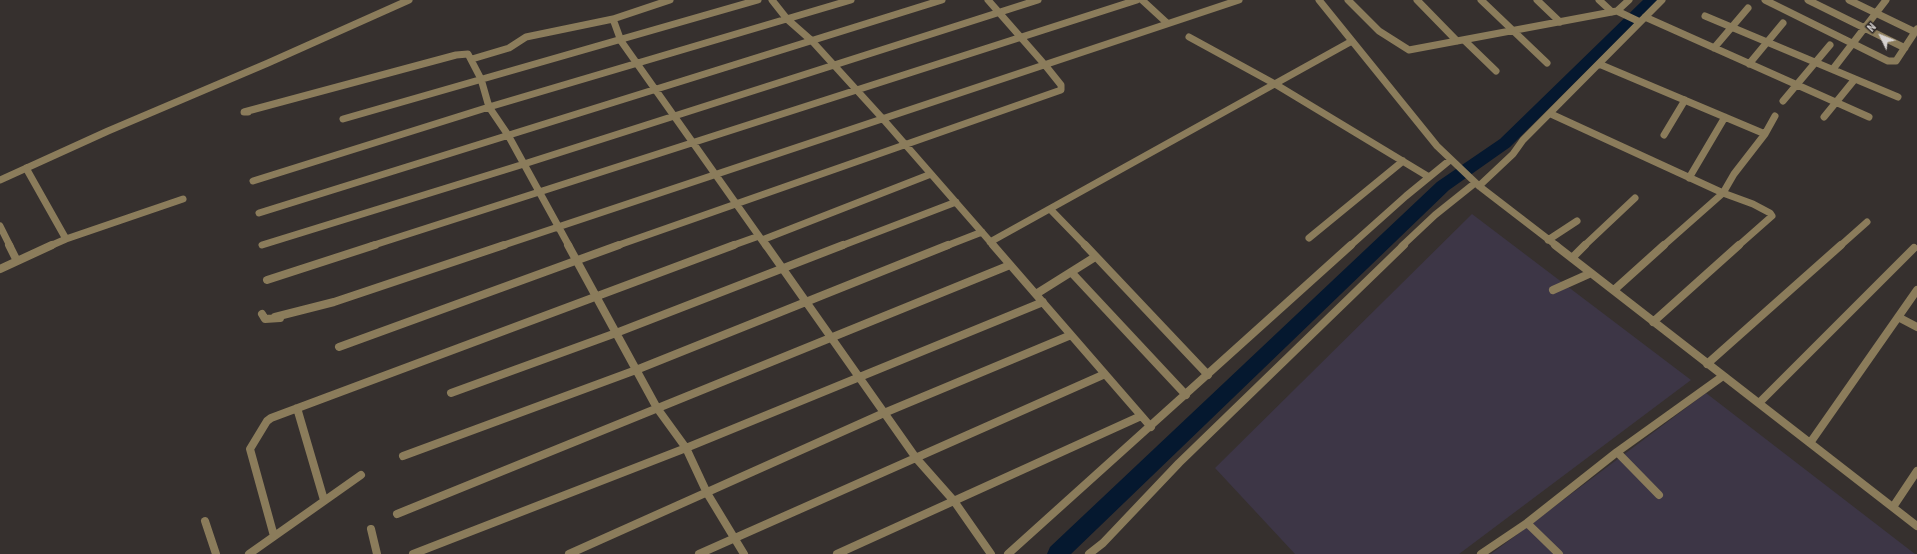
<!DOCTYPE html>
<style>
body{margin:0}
#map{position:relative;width:1917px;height:554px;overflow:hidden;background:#36302e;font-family:"Source Sans 3",sans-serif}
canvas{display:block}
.north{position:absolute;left:1861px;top:16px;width:40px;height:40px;-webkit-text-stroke:3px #2c2624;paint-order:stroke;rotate:313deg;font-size:11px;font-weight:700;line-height:16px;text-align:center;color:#d5d1d0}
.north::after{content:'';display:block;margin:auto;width:14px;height:18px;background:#d5d1d0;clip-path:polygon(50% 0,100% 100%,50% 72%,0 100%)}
</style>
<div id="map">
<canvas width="1917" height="554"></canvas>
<div class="north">N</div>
</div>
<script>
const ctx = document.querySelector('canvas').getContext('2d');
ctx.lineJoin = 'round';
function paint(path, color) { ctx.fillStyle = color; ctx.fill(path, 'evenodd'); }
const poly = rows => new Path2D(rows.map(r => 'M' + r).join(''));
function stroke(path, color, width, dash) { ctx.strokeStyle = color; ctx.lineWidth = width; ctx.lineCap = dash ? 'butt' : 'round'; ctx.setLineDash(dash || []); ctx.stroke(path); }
paint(poly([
 [1472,214,1691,380,1459,554,1295,554,1215,468],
 [1706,393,1915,554,1491,554]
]), '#3d3646');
paint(poly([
 [1643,0,1658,0,1510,147,1449,190,1071,554,1047,554,1050,547,1437,182,1500,139,1643,0]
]), '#05182f');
stroke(poly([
 [772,0,787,19,812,41,883,119,994,246],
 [1142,0,1167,23],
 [1319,0,1437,146,1479,186,1557,246],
 [1348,0,1379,31,1409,50,1617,11,1629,0],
 [1417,0,1457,41],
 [1481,0,1547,63],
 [1537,0,1560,22],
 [1599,0,1612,12],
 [1765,0,1888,61,1896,61,1917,29],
 [1808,0,1905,48],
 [1849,0,1915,32],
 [1617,11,1640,22],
 [1705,16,1898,97],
 [1645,17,1869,117],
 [613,19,621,41,766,246],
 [1189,37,1275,84,1429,177],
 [1464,40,1496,71],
 [1714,48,1748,8],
 [472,59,509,48,526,37,613,19,670,0],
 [1599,64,1765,134],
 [1749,64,1783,23],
 [1833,69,1886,0],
 [1783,101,1830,45],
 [248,112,244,112,456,55,468,54,481,79,489,107,508,135,569,246],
 [1551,114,1723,193,1734,174,1765,134,1775,116],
 [1824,117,1855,79],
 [343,119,758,0],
 [1664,135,1685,100],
 [26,168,66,239],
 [1689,178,1725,117],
 [0,180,108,131,268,63,409,0],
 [253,181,489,107,851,0],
 [1479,186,1513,154,1523,140,1662,0],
 [1050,209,1086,246],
 [259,213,942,0],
 [0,226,10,246],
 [1309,238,1403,161],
 [762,240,931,174],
 [1548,240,1577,221],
 [990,242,1352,41],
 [262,245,524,164,1038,0],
 [50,246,66,239,183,199],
 [371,246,1137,0],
 [501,246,1239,0],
 [616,246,1061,90,1061,85,1045,65,988,0],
 [731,246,759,236],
 [841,246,956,202],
 [946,246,982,232],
 [1350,246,1406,196,1450,160],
 [1402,246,1435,215,1475,183],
 [1584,246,1635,198],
 [1663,246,1723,193,1753,204,1770,213,1772,216,1738,246],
 [1840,246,1867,222]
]), '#8b7c5b', 7);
stroke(poly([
 [9,245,17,261],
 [568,245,657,408,686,448,707,493,744,554],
 [766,245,916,458,954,501,991,554],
 [993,245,1151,427],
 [1085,245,1208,375],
 [1555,245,1917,526],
 [1572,258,1585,245],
 [0,269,52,245],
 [1071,272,1186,395],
 [267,280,375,245],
 [1553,290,1591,273],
 [1614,290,1664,245],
 [1036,294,1095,257],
 [262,314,265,319,280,318],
 [275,317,334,302,504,245],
 [1898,317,1917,327],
 [1653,322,1739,245],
 [339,347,619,245],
 [1707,364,1841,245],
 [451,393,616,333,843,245],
 [1759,403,1914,248],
 [297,408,324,500],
 [1810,443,1917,290],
 [1617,452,1659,495],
 [403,456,636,370,948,245],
 [1893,507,1917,471],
 [397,514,1010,265],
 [205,521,216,554],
 [1527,523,1559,554],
 [371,529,377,554],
 [274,536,250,449,267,421,271,418,734,245],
 [249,554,361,475],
 [413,554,686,448,1043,302],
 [569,554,884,413,1071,335],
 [699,554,1105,374],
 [837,554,1141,416],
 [1008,554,1351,245],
 [1089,554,1103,543,1179,463,1404,245],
 [1481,554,1527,523,1617,452,1723,376]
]), '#8b7c5b', 8);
</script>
